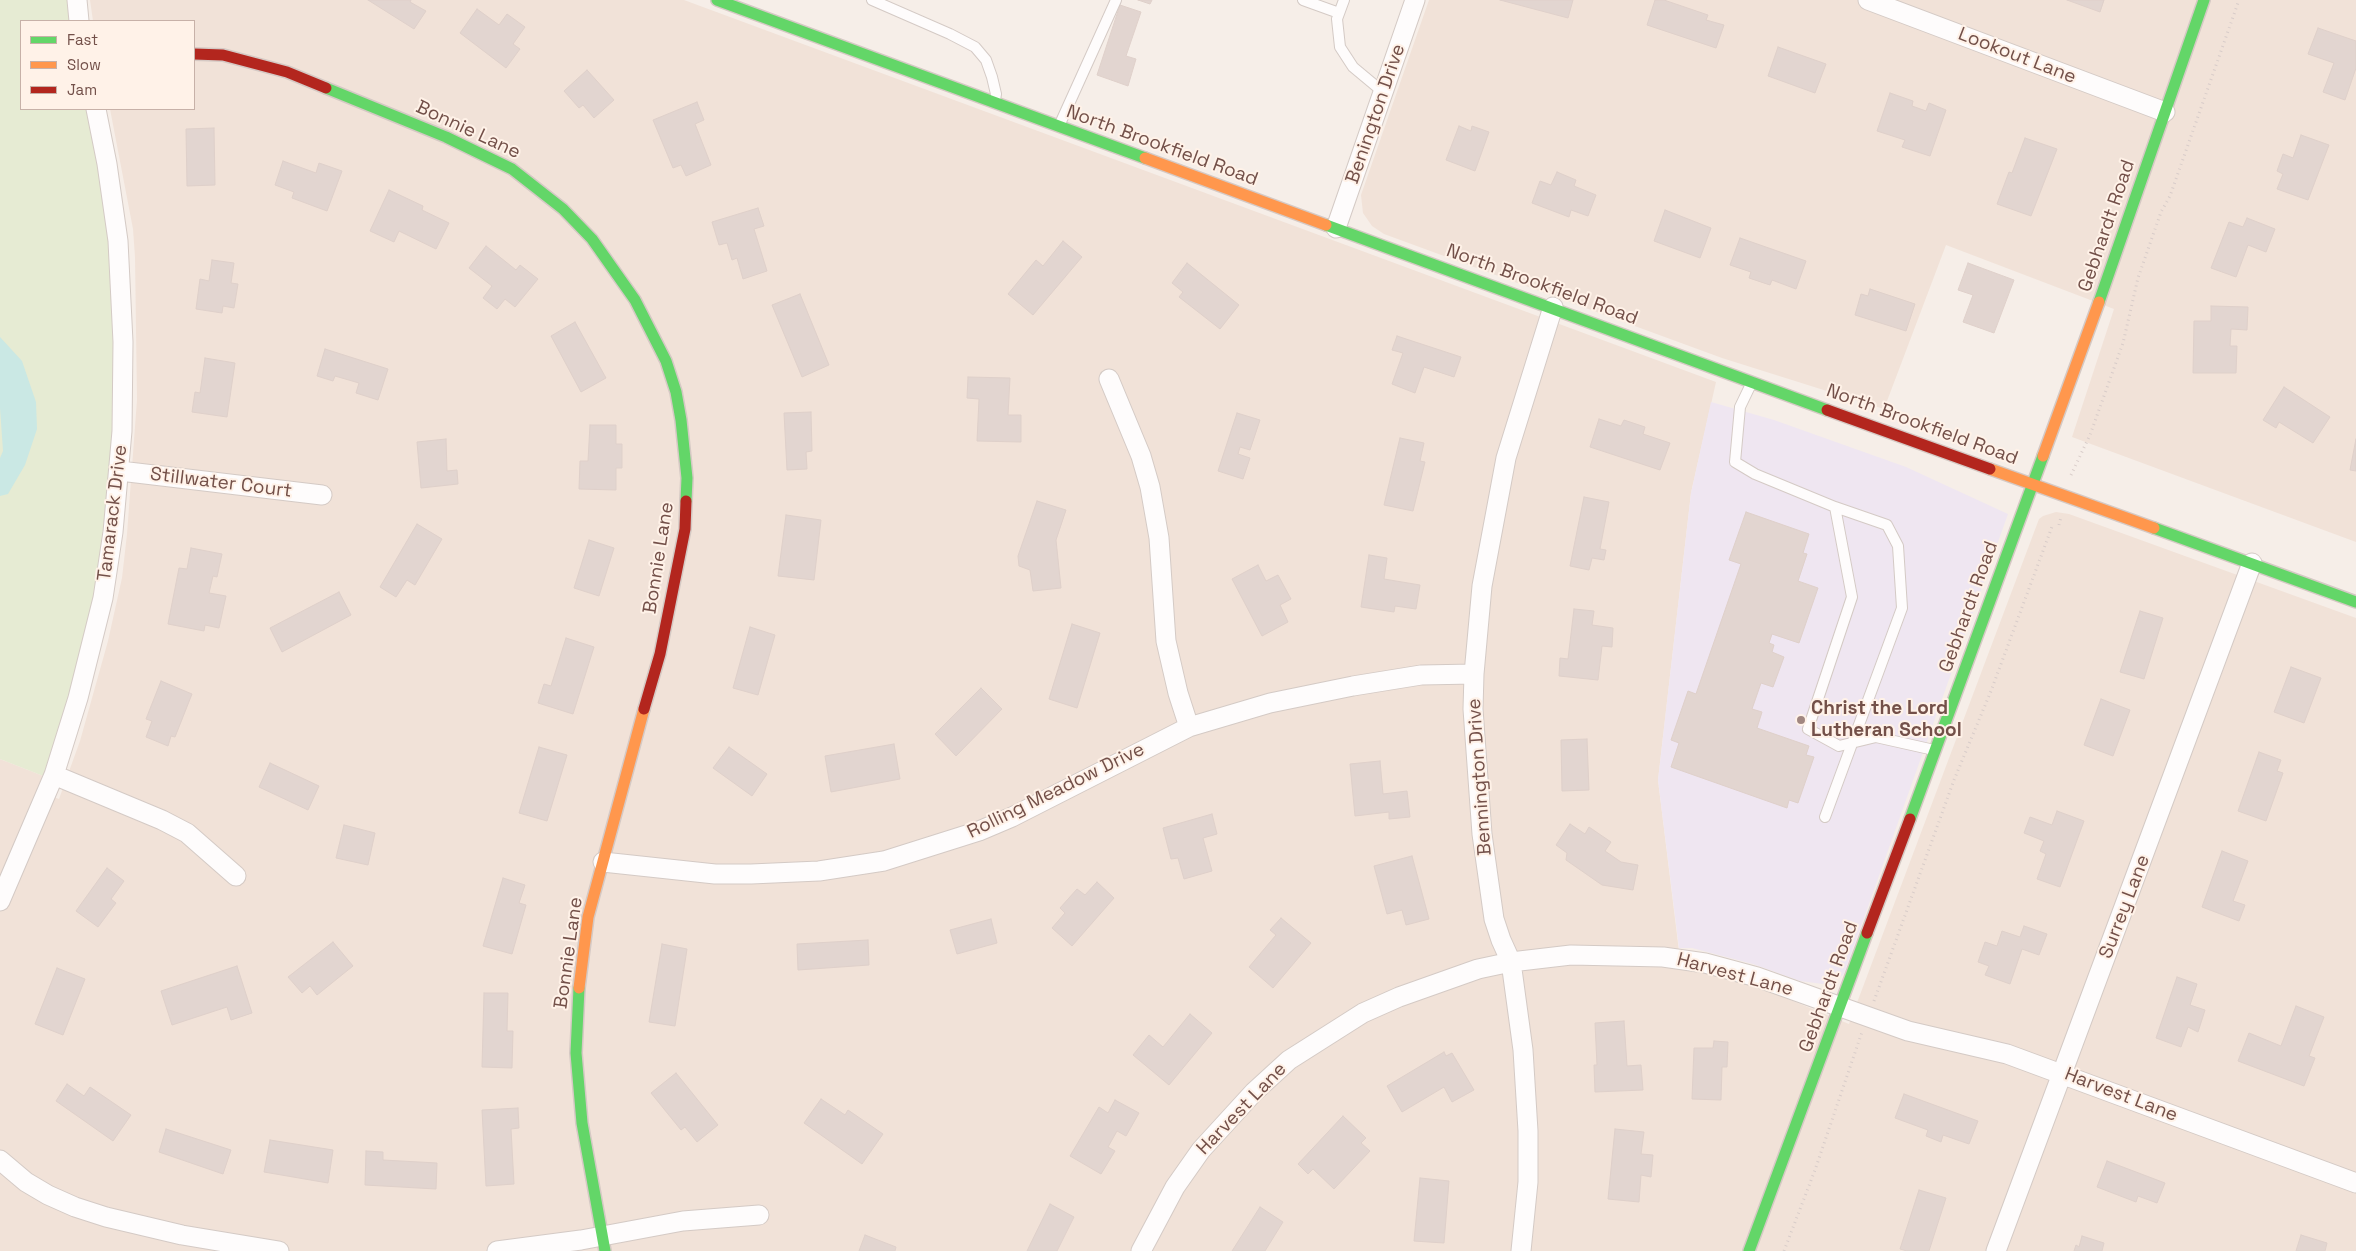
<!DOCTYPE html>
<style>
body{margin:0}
#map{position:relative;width:2356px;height:1251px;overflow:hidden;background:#f6eee8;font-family:"Space Grotesk",sans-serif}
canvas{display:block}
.legend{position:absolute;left:20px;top:20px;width:175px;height:90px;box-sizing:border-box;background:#fff2e8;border:1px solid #c7b1a8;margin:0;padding:6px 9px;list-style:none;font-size:15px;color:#735049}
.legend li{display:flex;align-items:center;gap:10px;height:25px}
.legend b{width:25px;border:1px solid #c7b1a8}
</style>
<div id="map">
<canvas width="2356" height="1251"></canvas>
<ul class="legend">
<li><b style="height:6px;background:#63d668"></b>Fast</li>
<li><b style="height:6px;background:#ff974d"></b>Slow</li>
<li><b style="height:6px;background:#b3261e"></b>Jam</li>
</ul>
</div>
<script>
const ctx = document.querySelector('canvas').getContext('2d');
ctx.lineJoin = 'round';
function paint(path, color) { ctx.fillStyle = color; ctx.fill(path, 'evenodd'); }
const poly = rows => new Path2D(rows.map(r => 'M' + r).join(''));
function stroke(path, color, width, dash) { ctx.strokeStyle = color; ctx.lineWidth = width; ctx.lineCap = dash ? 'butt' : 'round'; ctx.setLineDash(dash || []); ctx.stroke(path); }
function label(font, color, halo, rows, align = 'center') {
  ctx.font = font + ' "Space Grotesk",sans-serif'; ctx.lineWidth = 4; ctx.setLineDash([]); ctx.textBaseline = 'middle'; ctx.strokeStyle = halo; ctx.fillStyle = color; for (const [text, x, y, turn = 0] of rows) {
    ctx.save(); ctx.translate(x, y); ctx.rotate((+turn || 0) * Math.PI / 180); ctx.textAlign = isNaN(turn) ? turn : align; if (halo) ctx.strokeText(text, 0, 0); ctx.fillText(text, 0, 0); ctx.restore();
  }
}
paint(poly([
 [90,0,684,0,1716,382,1691,493,1658,780,1681,968,1709,972,1749,983,1849,1024,2039,519,2043,516,2056,512,2069,514,2356,618,2356,1251,0,1251,0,759,46,777,40,792,59,799,80,741,108,641,122,578,127,534,137,400,135,257,133,229,110,109,194,109,194,21,93,21],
 [1429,0,2356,0,2356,542,2072,437,2114,309,1946,245,1884,409,1722,358,1384,234,1372,226,1363,213,1361,195]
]), '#f1e2d8');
paint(poly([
 [1711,402,1774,420,1906,467,2008,514,1844,974,1830,985,1800,981,1753,964,1692,948,1679,948,1658,780,1691,493]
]), '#efe6f1');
paint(poly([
 [0,0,71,0,72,21,21,21,21,109,89,109,105,185,117,343,111,481,93,615,46,777,0,759]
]), '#e6ebd3');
paint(poly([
 [0,337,22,361,36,402,37,429,25,465,8,494,0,496,0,458,3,451,0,408]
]), '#cae8e4');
const building = poly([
 [368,0,411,0,410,2,426,11,414,29,368,0],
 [1138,0,1152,0,1150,4,1138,0],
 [1500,0,1573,0,1568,18,1500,0],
 [1655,0,1664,0,1708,15,1706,20,1724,25,1716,48,1647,25,1655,0],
 [2067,0,2104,0,2100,12,2067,0],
 [1120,5,1141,12,1126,56,1136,59,1128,86,1097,75,1120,5],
 [477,9,499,25,507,14,525,27,513,44,520,49,506,68,460,33,477,9],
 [2318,28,2356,41,2356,68,2345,100,2323,92,2334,63,2308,54,2318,28],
 [1778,47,1826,64,1815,93,1768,76,1778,47],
 [587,70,614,100,594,118,583,105,579,108,564,91,587,70],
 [1890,93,1913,101,1912,106,1926,111,1929,103,1946,110,1930,156,1902,147,1905,140,1877,131,1890,93],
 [697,102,704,120,695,124,711,165,686,176,681,165,673,168,653,120,697,102],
 [1459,126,1471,131,1472,126,1489,132,1475,171,1446,160,1459,126],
 [214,128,215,185,187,186,186,129,214,128],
 [2301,135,2329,145,2308,200,2277,189,2283,174,2277,171,2283,154,2293,158,2301,135],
 [2025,138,2057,149,2031,216,1997,204,2009,172,2012,173,2025,138],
 [283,161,316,173,319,163,342,171,327,211,292,198,294,192,275,185,283,161],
 [1557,172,1576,180,1574,186,1596,195,1588,216,1571,210,1569,217,1532,203,1540,181,1551,185,1557,172],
 [389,190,423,206,422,210,449,223,436,249,399,231,394,242,370,231,389,190],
 [758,208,764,226,754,229,767,271,743,279,737,258,732,260,727,243,719,245,712,222,758,208],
 [1665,210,1711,228,1700,258,1654,241,1665,210],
 [2247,218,2275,229,2266,252,2248,245,2236,277,2211,268,2229,222,2243,227,2247,218],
 [1740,238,1806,261,1796,289,1772,280,1770,285,1749,278,1751,272,1730,265,1740,238],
 [1063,241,1082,257,1033,315,1008,294,1036,260,1043,266,1063,241],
 [486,246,516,270,520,265,538,279,515,307,505,299,497,309,483,298,492,286,469,268,486,246],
 [212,260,234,263,231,283,238,284,234,308,223,306,222,313,196,309,200,279,209,281,212,260],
 [1187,263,1239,305,1220,329,1179,297,1183,292,1172,283,1187,263],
 [1968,263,2014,280,1994,333,1963,322,1973,295,1958,290,1968,263],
 [1870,289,1915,304,1906,331,1855,315,1861,294,1868,296,1870,289],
 [800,294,829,365,802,377,772,305,800,294],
 [2211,306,2248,307,2247,330,2231,329,2230,346,2237,346,2236,373,2193,373,2194,321,2211,321,2211,306],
 [575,322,606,378,581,392,551,336,575,322],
 [1397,336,1461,357,1454,377,1424,367,1415,393,1392,384,1403,353,1392,350,1397,336],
 [325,349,388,369,378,400,356,393,359,383,335,376,333,381,317,376,325,349],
 [205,358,235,363,227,417,192,412,195,392,200,393,205,358],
 [968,377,1010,378,1008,415,1021,415,1021,442,977,441,979,399,967,398,968,377],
 [2284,387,2330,417,2313,443,2279,422,2276,428,2263,420,2284,387],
 [811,412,812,451,806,452,807,469,787,470,784,413,811,412],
 [1237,413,1260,420,1250,450,1240,447,1238,454,1250,458,1243,479,1218,471,1237,413],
 [1599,419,1621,426,1624,420,1645,427,1643,434,1670,443,1660,470,1590,447,1599,419],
 [590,425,616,425,616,444,622,444,622,468,616,468,616,490,579,489,580,461,588,461,590,425],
 [1400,438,1424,443,1420,461,1425,462,1413,511,1384,505,1400,438],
 [446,439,447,471,457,470,458,484,421,488,417,442,446,439],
 [2356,439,2356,471,2350,470,2356,439],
 [1584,497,1609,502,1600,549,1606,550,1604,560,1592,558,1589,570,1570,566,1584,497],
 [1037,501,1066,510,1056,540,1061,588,1033,591,1030,570,1019,566,1018,556,1037,501],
 [1746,512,1809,534,1803,553,1807,554,1798,581,1818,588,1799,643,1772,634,1769,643,1774,645,1772,652,1784,657,1773,687,1761,683,1752,709,1762,712,1757,728,1809,746,1806,755,1814,757,1798,803,1789,800,1787,808,1671,767,1679,743,1671,740,1688,691,1696,694,1741,564,1729,560,1746,512],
 [786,515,821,520,814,580,778,576,786,515],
 [417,524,442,539,415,585,407,580,396,597,380,587,417,524],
 [589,540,614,548,599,596,574,588,589,540],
 [191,548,222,554,217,577,213,576,209,593,226,596,219,628,205,625,204,631,168,624,179,568,187,569,191,548],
 [1369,555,1387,558,1384,579,1420,585,1416,609,1395,606,1394,612,1361,607,1369,555],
 [1258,565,1266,581,1278,575,1291,599,1280,605,1288,622,1262,636,1232,579,1258,565],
 [339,592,351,615,282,652,270,628,339,592],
 [1574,609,1594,611,1592,625,1613,628,1612,647,1602,646,1598,680,1559,676,1560,658,1568,659,1574,609],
 [2140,611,2163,618,2144,679,2120,672,2140,611],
 [1072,624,1100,633,1077,708,1049,699,1072,624],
 [750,627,775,635,758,695,733,688,750,627],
 [566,638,594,647,573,714,538,703,544,684,551,686,566,638],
 [2291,667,2321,678,2304,723,2274,712,2291,667],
 [161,681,192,694,175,737,171,736,168,746,146,737,152,721,146,719,161,681],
 [981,688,1002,709,956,756,935,734,981,688],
 [2101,699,2130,710,2113,756,2084,745,2101,699],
 [1587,739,1589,790,1562,791,1561,740,1587,739],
 [894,744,900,779,831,792,825,756,894,744],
 [539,747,567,755,547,821,519,813,539,747],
 [729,747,767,774,752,796,713,768,729,747],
 [2259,752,2281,760,2277,771,2283,773,2266,821,2238,811,2259,752],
 [1380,761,1383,794,1407,791,1410,817,1389,819,1389,812,1355,816,1350,764,1380,761],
 [270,763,319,786,308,810,259,787,270,763],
 [2057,811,2084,821,2060,887,2037,879,2046,854,2040,851,2044,841,2024,833,2030,817,2052,825,2057,811],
 [1212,814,1217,834,1203,838,1212,871,1184,879,1178,858,1171,859,1163,828,1212,814],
 [1570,824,1585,834,1589,827,1611,842,1605,851,1621,862,1638,865,1633,890,1602,885,1566,860,1567,853,1556,845,1570,824],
 [344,825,375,833,368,865,336,858,344,825],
 [2222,851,2248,861,2233,901,2245,905,2239,921,2202,907,2222,851],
 [1412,856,1429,919,1406,925,1402,910,1387,914,1374,866,1412,856],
 [107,868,124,881,111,899,116,903,98,927,76,911,107,868],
 [503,878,525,885,519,903,526,905,512,954,483,946,503,878],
 [1097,882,1114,898,1072,946,1052,928,1065,913,1060,908,1077,889,1085,895,1097,882],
 [1281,918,1311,943,1273,988,1249,967,1276,935,1270,930,1281,918],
 [991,919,997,943,957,954,950,930,991,919],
 [2024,926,2047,934,2039,955,2022,949,2010,984,1985,975,1989,966,1978,962,1985,942,1997,946,2002,931,2020,937,2024,926],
 [868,940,869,965,798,970,797,944,868,940],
 [333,942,353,966,317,995,310,986,302,993,288,977,333,942],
 [662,944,687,949,675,1026,649,1022,662,944],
 [237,966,252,1013,231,1020,227,1007,172,1025,161,991,237,966],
 [57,968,85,979,63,1035,35,1024,57,968],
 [2177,977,2197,984,2190,1005,2205,1010,2198,1032,2188,1027,2181,1047,2156,1038,2177,977],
 [484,993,508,993,507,1031,513,1031,512,1068,482,1067,484,993],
 [2296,1006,2324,1017,2309,1056,2315,1058,2304,1086,2238,1061,2249,1033,2281,1046,2296,1006],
 [1190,1014,1212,1033,1169,1085,1133,1055,1149,1035,1163,1047,1190,1014],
 [1624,1021,1627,1066,1641,1065,1643,1090,1595,1092,1594,1065,1597,1065,1595,1023,1624,1021],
 [1714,1041,1728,1042,1727,1067,1722,1067,1721,1100,1692,1099,1694,1048,1713,1048,1714,1041],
 [1444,1052,1446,1056,1452,1053,1474,1090,1452,1102,1444,1087,1402,1112,1387,1086,1444,1052],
 [676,1073,718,1125,697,1142,685,1127,681,1130,651,1093,676,1073],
 [67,1084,84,1096,90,1087,131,1115,113,1141,56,1101,67,1084],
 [1904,1094,1978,1121,1969,1144,1943,1135,1941,1142,1926,1136,1928,1130,1895,1118,1904,1094],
 [821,1099,845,1115,848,1110,883,1134,862,1164,804,1123,821,1099],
 [1115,1100,1139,1113,1126,1136,1117,1131,1108,1147,1115,1151,1101,1174,1070,1156,1099,1107,1108,1113,1115,1100],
 [518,1108,519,1128,511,1129,514,1184,486,1186,482,1110,518,1108],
 [1343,1116,1366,1138,1361,1143,1370,1151,1334,1189,1313,1169,1308,1174,1298,1164,1343,1116],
 [166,1129,231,1150,223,1174,159,1152,166,1129],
 [1615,1129,1644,1132,1641,1154,1653,1155,1651,1177,1641,1175,1639,1202,1608,1199,1615,1129],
 [270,1140,333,1150,328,1183,264,1172,270,1140],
 [366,1151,383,1152,383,1160,437,1163,436,1189,365,1185,366,1151],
 [2107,1161,2165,1183,2157,1203,2138,1196,2136,1202,2097,1187,2107,1161],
 [1420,1178,1449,1181,1444,1243,1414,1241,1420,1178],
 [1919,1190,1946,1198,1929,1251,1907,1251,1900,1249,1919,1190],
 [1050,1204,1074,1217,1057,1251,1027,1251,1050,1204],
 [1260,1207,1283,1222,1265,1251,1232,1251,1260,1207],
 [865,1235,896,1247,895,1251,859,1251,865,1235],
 [2301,1235,2327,1243,2325,1251,2296,1251,2301,1235],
 [2082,1236,2104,1243,2102,1251,2074,1251,2076,1245,2079,1247,2082,1236]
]);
paint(building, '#e2d5d0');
stroke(building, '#dfd0ca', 1);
const lane = poly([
 [872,0,950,34,975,47,986,60,992,77,996,94,995,100],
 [1303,0,1339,13],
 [1344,0,1337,19,1340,47,1353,67,1383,92],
 [1059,126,1116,0],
 [1752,382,1740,407,1735,462,1755,474,1835,507,1852,597,1808,729,1839,746,1876,737,1934,750],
 [1825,817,1902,608,1898,546,1887,525,1835,507]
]);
const street = poly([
 [77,0,79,21],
 [1868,0,2165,112],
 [1336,228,1415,0],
 [1109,379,1141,456,1150,487,1159,538,1166,641,1178,693,1189,727],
 [120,471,322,495],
 [54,775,162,820,187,833,236,876],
 [603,862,715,874,751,874,819,871,884,861,979,831,1012,817,1189,727,1270,703,1353,686,1421,675,1474,674],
 [0,901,54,775,78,698,103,598,113,532,122,431,123,342,118,241,107,164,96,109],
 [0,1160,26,1182,48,1195,75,1207,106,1217,182,1235,279,1251],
 [497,1251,581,1240,683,1221,759,1215],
 [1141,1251,1175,1187,1201,1150,1254,1092,1289,1060,1363,1013,1399,997,1478,969,1511,962,1571,955,1663,957,1705,963,1757,977,1908,1031,2007,1054,2356,1183],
 [1521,1251,1528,1182,1528,1131,1523,1050,1511,962,1501,940,1494,919,1482,834,1473,709,1474,674,1482,586,1506,458,1553,307],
 [1996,1251,2252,563]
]);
const fast = poly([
 [717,0,1145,158],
 [326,88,446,137,512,169,563,209,592,239,635,300,666,361,676,392,681,420,687,478,686,501],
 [1326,225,1827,410],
 [2099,302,2204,0],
 [2154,528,2356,602],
 [1910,819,2043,456],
 [579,988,576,1053,582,1123,605,1251],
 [1749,1251,1867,933]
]);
const slow = poly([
 [1145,158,1326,225],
 [2043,456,2099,302],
 [1990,469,2154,528],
 [579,988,588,917,644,709]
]);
const jam = poly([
 [194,54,223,55,287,72,326,88],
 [1827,410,1990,469],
 [644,709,660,654,685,529,686,501],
 [1867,933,1910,819]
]);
stroke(lane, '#d4cac5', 12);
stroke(street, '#d4cac5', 21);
stroke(fast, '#d5c9c4', 14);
stroke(slow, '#d5c9c4', 14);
stroke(jam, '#d5c9c4', 14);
stroke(poly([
 [2071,475,2090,435,2123,343,2138,278,2161,212,2170,196,2239,0],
 [2059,525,2061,517],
 [1874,1001,1954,780,1991,691,2053,524],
 [1784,1251,1815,1170,1862,1032]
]), '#d8ccc9', 3, [1, 4]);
stroke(lane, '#fefcfc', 10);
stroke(street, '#fefcfc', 19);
stroke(fast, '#63d668', 11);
stroke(slow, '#ff974d', 11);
stroke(jam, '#b3261e', 11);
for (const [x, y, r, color] of [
 [1801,720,5,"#a18781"]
]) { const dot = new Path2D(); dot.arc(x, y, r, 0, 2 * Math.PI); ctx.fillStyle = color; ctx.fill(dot); stroke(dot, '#fff2e8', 2); }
label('19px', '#735049', '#fff2e8', [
 ["Lookout Lane",2017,56,21],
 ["Benington Drive",1376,114,-71],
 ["Bonnie Lane",468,130,25],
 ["North Brookfield Road",1162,146,20],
 ["Gebhardt Road",2107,226,-71],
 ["North Brookfield Road",1542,285,20],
 ["North Brookfield Road",1922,425,20],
 ["Stillwater Court",221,483,7],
 ["Tamarack Drive",113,513,-83],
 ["Bonnie Lane",659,558,-81],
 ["Gebhardt Road",1969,607,-70],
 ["Bennington Drive",1480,777,-94],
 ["Rolling Meadow Drive",1056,791,-26],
 ["Surrey Lane",2125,907,-69],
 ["Bonnie Lane",569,953,-82],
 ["Harvest Lane",1735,975,15],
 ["Gebhardt Road",1829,987,-70],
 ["Harvest Lane",2121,1095,21],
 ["Harvest Lane",1242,1109,-46]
]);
label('bold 19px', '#735049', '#fff2e8', [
 ["Christ the Lord",1811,709],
 ["Lutheran School",1811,731]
], 'left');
</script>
